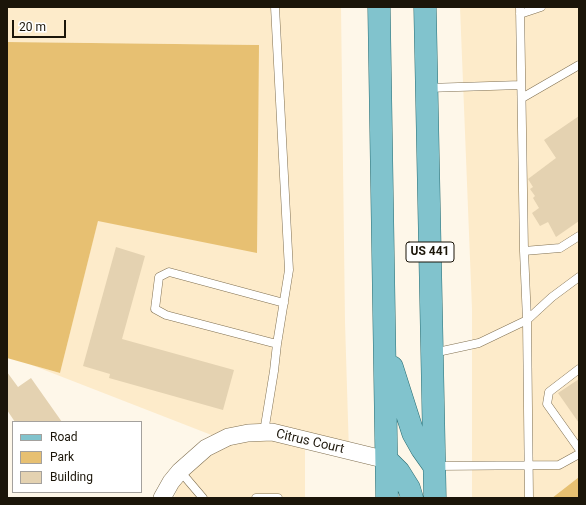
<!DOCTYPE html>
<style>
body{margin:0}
#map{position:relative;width:586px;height:505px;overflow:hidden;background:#fef7e9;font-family:Roboto,sans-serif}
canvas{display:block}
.frame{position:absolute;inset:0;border:8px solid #1b1509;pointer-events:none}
.legend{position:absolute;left:12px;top:421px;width:130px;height:72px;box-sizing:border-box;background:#fff;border:1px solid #a4a19d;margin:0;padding:5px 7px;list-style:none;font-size:12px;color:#1b1509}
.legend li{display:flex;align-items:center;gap:8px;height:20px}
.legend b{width:20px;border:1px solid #a4a19d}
.scale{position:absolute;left:12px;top:20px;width:54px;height:18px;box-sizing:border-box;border:2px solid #1b1509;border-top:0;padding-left:5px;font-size:12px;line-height:14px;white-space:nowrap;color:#1b1509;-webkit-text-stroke:3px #fff;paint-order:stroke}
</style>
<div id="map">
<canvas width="586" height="505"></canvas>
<div class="frame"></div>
<ul class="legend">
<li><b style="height:5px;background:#81c3cd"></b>Road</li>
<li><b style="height:11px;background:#e7c072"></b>Park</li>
<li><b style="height:11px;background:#e4d2b1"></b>Building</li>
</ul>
<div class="scale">20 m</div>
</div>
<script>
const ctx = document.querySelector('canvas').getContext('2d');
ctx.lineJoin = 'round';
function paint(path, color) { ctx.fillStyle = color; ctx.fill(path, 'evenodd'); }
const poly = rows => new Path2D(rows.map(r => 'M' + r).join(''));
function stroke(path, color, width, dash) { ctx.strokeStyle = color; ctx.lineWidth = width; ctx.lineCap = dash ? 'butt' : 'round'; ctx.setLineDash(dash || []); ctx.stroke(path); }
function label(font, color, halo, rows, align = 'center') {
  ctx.font = font + ' Roboto,sans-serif'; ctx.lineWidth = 4; ctx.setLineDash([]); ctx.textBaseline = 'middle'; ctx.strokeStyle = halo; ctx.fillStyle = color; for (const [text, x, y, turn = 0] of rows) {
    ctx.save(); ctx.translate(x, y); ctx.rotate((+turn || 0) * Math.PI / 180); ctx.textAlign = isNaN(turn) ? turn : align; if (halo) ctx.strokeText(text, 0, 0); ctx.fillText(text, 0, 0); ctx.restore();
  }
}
paint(poly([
 [7,7,341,7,345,322,349,453,305,445,305,498,174,498,182,475,211,449,232,443,29,364,60,373,98,220,259,45,7,42],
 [460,7,579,7,579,477,552,498,472,498,472,309]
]), '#fdebca');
paint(poly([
 [7,42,259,45,257,253,98,221,60,373,7,358],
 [579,477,579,498,552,498]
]), '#e7c072');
paint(poly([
 [579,116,579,221,556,237,548,222,540,226,532,213,539,208,533,198,535,196,530,189,533,187,528,179,556,158,544,140],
 [116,247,145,256,122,339,234,370,223,410,109,378,110,374,83,366],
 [7,372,18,387,31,378,62,422,15,422,7,410],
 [579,379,579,423,558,393]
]), '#e4d2b1');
const lane = poly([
 [520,7,524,251,527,320,529,498],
 [520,14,541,7],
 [427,88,521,85],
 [522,98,579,65],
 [524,251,560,248,579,236],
 [277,344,166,315,155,309,159,277,169,272,284,303],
 [433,353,479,343,527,320,552,297,579,277],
 [579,369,549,392,547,404,579,449],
 [264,432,274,371,277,344,289,270,275,7],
 [435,466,559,465,579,454],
 [180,471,203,498],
 [256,498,278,498]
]);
const street = poly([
 [162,498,171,482,180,471,206,448,228,437,248,433,272,432,387,460]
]);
const primary = poly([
 [379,7,387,498],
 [425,7,435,498],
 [392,367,413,433,422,449,434,466],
 [387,460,399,472,409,488,412,498]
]);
stroke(lane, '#807051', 9);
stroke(street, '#807051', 18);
stroke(primary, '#276c72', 23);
stroke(lane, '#fff', 8);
stroke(street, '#fff', 17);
stroke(primary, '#81c3cd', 22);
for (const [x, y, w] of [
 [430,252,48]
]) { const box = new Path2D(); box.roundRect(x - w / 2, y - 10, w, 20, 3); ctx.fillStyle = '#fff'; ctx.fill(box); stroke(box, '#1b1509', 1); }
label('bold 12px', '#1b1509', null, [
 ["US 441",430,252]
]);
label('13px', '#1b1509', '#fff', [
 ["Citrus Court",310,442,13]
]);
</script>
